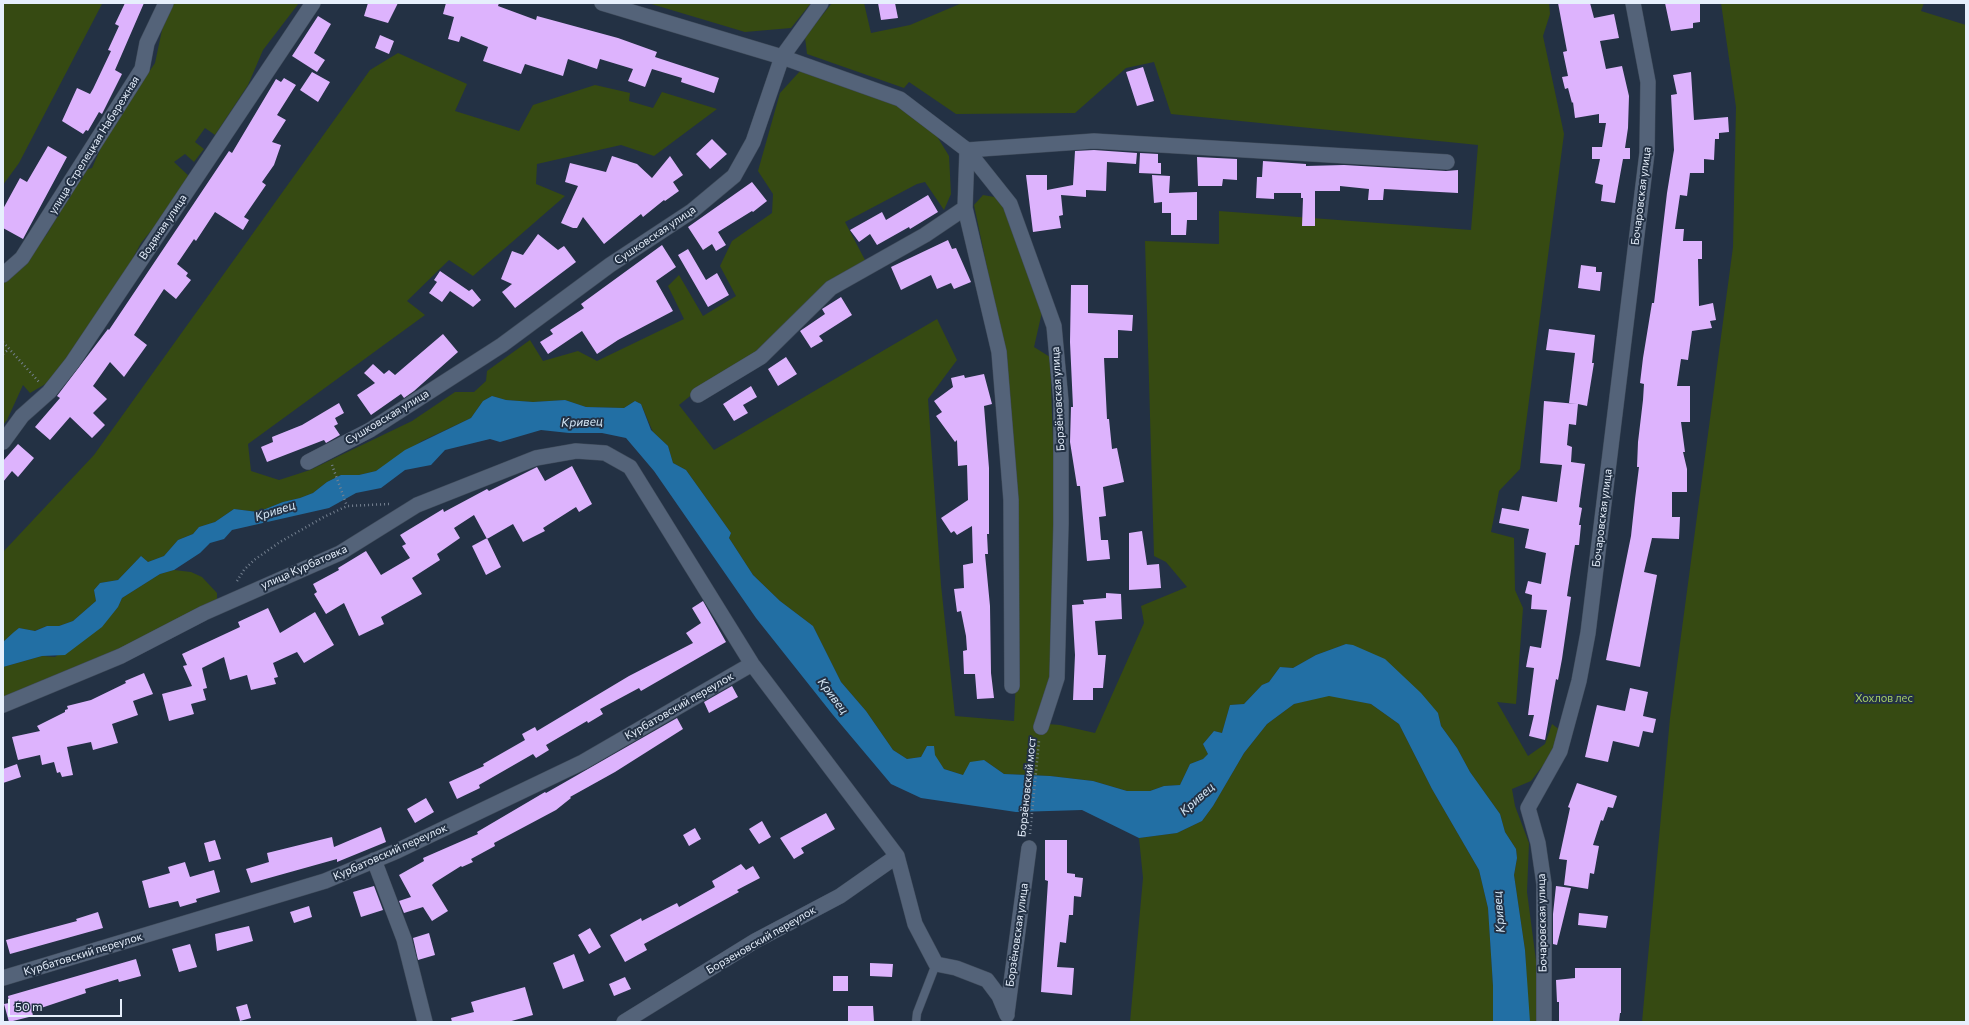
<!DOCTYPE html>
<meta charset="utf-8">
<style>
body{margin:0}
#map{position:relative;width:1969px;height:1025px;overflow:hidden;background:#233144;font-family:Commissioner,sans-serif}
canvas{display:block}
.frame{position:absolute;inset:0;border:4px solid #e6effc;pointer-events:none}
.scale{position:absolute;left:8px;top:999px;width:114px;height:18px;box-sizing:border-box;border:2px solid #e6effc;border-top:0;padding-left:5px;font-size:12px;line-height:14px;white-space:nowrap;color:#e6effc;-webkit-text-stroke:3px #233144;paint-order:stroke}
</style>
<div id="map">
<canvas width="1969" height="1025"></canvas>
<div class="frame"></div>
<div class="scale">50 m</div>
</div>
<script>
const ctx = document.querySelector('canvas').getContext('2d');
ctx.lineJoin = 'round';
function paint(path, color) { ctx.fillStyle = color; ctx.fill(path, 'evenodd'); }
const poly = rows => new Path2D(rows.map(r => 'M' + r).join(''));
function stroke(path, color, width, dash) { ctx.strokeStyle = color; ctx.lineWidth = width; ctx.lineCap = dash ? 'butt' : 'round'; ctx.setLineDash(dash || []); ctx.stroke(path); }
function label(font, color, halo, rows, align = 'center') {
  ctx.font = font + ' Commissioner,sans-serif'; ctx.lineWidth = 4; ctx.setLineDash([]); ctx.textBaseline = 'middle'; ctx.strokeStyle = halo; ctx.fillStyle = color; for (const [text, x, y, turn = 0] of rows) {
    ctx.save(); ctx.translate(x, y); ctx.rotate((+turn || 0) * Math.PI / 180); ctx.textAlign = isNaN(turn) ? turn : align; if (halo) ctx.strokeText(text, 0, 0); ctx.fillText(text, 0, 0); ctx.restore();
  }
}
paint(poly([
 [3,3,102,4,19,163,3,185],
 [173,3,299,3,263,50,248,85,215,135,205,128,195,142,204,149,194,162,185,154,174,162,191,178,166,212,141,243,119,284,80,344,49,382,30,393,23,385,7,420,3,425,3,284,47,234,85,170,92,168,106,136,155,63,162,30],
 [648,3,811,3,791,28,745,32],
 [832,3,864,3,871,33,910,25,962,3,1549,3,1550,14,1543,36,1564,134,1520,469,1499,491,1491,532,1514,538,1515,590,1523,608,1516,704,1497,702,1528,756,1545,744,1552,724,1560,730,1551,755,1531,781,1512,789,1515,806,1529,843,1527,892,1538,976,1537,1022,1530,1022,1528,1009,1525,950,1514,875,1517,858,1516,849,1505,832,1500,814,1470,772,1457,748,1441,726,1438,713,1360,649,1346,644,1316,655,1293,668,1280,667,1269,682,1262,685,1244,704,1230,705,1222,733,1214,731,1203,744,1208,754,1203,759,1190,764,1180,785,1164,786,1150,791,1127,791,1093,781,1050,776,1004,774,984,760,963,775,944,769,927,746,921,757,907,759,893,750,866,711,841,682,813,626,780,601,753,575,729,538,731,533,686,470,673,463,668,446,653,432,641,404,635,401,624,408,586,407,565,400,533,402,506,400,492,396,483,401,471,418,422,441,376,471,359,475,341,475,327,482,313,493,300,498,283,502,258,512,234,509,215,522,199,527,193,534,178,540,164,556,148,562,141,556,118,580,100,583,94,590,96,601,73,621,59,626,47,626,34,631,19,628,3,642,3,552,94,455,370,70,398,53,467,84,455,111,519,131,533,105,595,85,630,93,629,101,653,108,662,92,717,109,654,156,621,145,537,164,536,184,565,196,473,276,449,260,407,301,425,315,248,444,251,471,279,480,310,470,412,421,455,392,474,392,486,381,487,371,530,340,543,361,578,351,597,361,684,319,668,286,679,275,703,316,736,296,720,266,732,241,772,213,773,194,758,171,780,93,801,70,896,102,935,133,949,156,951,194,944,210,925,182,917,184,845,222,865,260,830,282,750,357,709,381,679,405,714,450,937,319,957,360,928,399,941,585,955,716,1014,721,1016,678,1004,349,974,205,983,195,1000,198,1042,312,1034,347,1050,357,1056,530,1051,676,1035,723,1060,725,1095,733,1144,623,1141,606,1187,587,1166,562,1154,556,1145,241,1219,244,1219,211,1471,230,1478,145,1171,114,1154,62,1126,68,1075,113,956,114,909,82,904,88,807,54,805,37],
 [1721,3,1924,3,1921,11,1966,25,1966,1022,1642,1022,1670,718,1733,247,1736,107],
 [174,570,191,572,202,577,217,593,217,605,130,649,3,700,3,667,42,656,55,657,110,616,118,607,122,598,160,574],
 [1329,695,1371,704,1399,724,1432,789,1479,870,1488,908,1493,986,1493,1022,1130,1022,1143,878,1139,838,1177,833,1202,821,1213,806,1244,753,1267,724,1294,704]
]), '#364a12');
paint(poly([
 [492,396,506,400,533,402,565,400,586,407,624,408,635,401,641,404,651,430,668,446,673,463,686,470,731,533,729,538,753,575,780,601,813,626,841,682,866,711,893,750,907,759,921,757,927,746,934,746,935,755,944,769,963,775,970,762,984,760,1004,774,1050,776,1093,781,1127,791,1150,791,1164,786,1180,785,1190,764,1203,759,1208,754,1203,744,1214,731,1222,733,1230,705,1244,704,1262,685,1269,682,1280,667,1293,668,1316,655,1346,644,1353,645,1385,659,1421,693,1438,713,1441,726,1457,748,1470,772,1500,814,1505,832,1516,849,1517,858,1514,875,1525,950,1530,1022,1493,1022,1493,986,1488,908,1479,870,1432,789,1399,724,1371,704,1329,696,1294,704,1267,724,1244,753,1213,806,1202,821,1177,833,1139,838,1082,810,1016,812,921,798,891,784,833,715,756,618,654,471,626,438,602,433,569,433,541,430,500,442,490,439,445,450,431,465,405,470,381,488,356,493,329,508,232,530,224,539,210,543,200,553,174,570,160,574,122,598,118,607,102,627,65,655,42,656,3,667,3,642,14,632,19,628,35,631,47,626,59,626,73,621,96,601,94,590,100,583,118,580,141,556,148,562,164,556,178,540,193,534,199,527,215,522,234,509,258,512,283,502,300,498,313,493,327,482,341,475,359,475,376,471,405,450,471,418,483,401]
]), '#226fa4');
paint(poly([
 [125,3,144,3,115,70,122,74,102,114,99,112,88,131,86,130,83,134,62,121,77,88,90,94,93,89,111,51,108,50,119,26,115,24],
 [368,3,398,3,388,23,364,16],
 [446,3,499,3,498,6,536,20,537,16,618,38,657,52,655,57,719,78,714,93,681,82,682,78,652,69,645,87,628,81,633,69,600,59,597,69,568,59,563,76,525,64,521,74,483,61,488,47,461,36,459,42,448,39,454,17,443,14],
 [878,3,895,3,898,18,881,20],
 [1558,3,1590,3,1594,18,1614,14,1619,38,1600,41,1606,69,1622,66,1629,96,1628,128,1625,148,1630,148,1630,159,1623,159,1615,203,1601,201,1603,185,1595,183,1600,159,1592,159,1592,147,1602,147,1606,123,1599,123,1599,114,1575,118,1573,102,1572,103,1568,88,1565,89,1562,77,1568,76,1563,52,1567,51],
 [1665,3,1700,3,1700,22,1693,23,1693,28,1671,31],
 [318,16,331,24,314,53,325,60,317,72,292,56],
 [380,35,394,41,389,54,375,48],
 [1143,67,1154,101,1137,106,1126,72],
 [312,72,330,82,318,102,300,90],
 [1691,72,1694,120,1728,117,1729,132,1719,133,1719,139,1715,139,1714,160,1704,159,1704,173,1690,173,1687,196,1680,195,1675,229,1684,229,1683,241,1702,241,1702,259,1698,259,1699,306,1713,303,1716,320,1710,321,1712,328,1692,331,1688,360,1681,359,1677,386,1690,386,1690,422,1681,422,1685,452,1683,452,1687,469,1687,492,1672,492,1672,517,1680,517,1679,539,1652,538,1644,572,1657,575,1640,667,1606,660,1631,536,1635,499,1639,467,1637,467,1638,442,1643,400,1644,384,1640,383,1643,358,1652,303,1654,303,1667,193,1674,150,1671,95,1677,94,1673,75],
 [284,78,296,85,277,115,286,120,272,142,281,145,274,165,262,182,266,185,244,217,249,220,243,230,215,212,196,241,194,239,177,264,188,273,186,276,191,280,176,299,164,289,134,335,147,345,124,377,110,362,93,386,107,399,93,413,105,425,92,438,70,417,50,440,35,427,60,398,57,396,108,329,109,330,229,151,232,153,276,79,281,82],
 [712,139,727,154,710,169,696,154],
 [48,146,67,157,23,239,3,228,3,209,20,178,27,182],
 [1094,150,1137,153,1136,164,1107,162,1106,191,1086,190,1086,197,1061,195,1063,215,1059,216,1061,228,1033,232,1026,175,1047,175,1047,190,1073,185,1075,151],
 [1140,153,1158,154,1158,163,1161,163,1161,174,1139,173],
 [612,156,637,164,652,178,670,156,683,175,673,182,679,191,665,201,664,200,643,217,641,214,604,244,583,217,577,228,573,228,561,223,578,186,565,182,570,163,606,172],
 [1197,157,1237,159,1237,180,1223,179,1222,186,1198,186],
 [1263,161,1306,164,1306,166,1344,165,1446,171,1458,170,1458,193,1384,189,1383,200,1368,200,1369,189,1340,186,1340,191,1315,191,1315,226,1302,226,1303,198,1301,198,1301,193,1274,193,1274,199,1256,198,1257,177,1262,177],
 [1152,175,1170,176,1169,193,1197,192,1197,220,1187,220,1186,235,1171,235,1171,213,1162,213,1162,202,1154,203],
 [752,182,767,201,753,212,752,211,718,232,726,245,716,251,712,244,703,250,688,227],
 [928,195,938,212,910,229,909,227,877,245,870,234,859,242,850,230,882,212,886,220],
 [538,234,558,250,564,246,576,262,515,308,502,292,512,284,501,279,512,251,523,255],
 [948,240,952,249,956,248,971,282,954,289,951,283,937,289,931,275,901,290,891,267],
 [662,245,676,267,656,281,673,311,618,340,597,354,582,331,548,354,540,342,553,334,550,330,584,308,581,304],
 [688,249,706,280,717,273,729,295,708,307,678,255],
 [1581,265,1596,267,1596,272,1602,272,1600,291,1578,288],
 [440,271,469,291,472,289,481,300,473,307,450,291,442,302,429,293,437,282,434,280],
 [1071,285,1088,285,1088,313,1133,315,1132,331,1118,330,1118,358,1104,358,1107,419,1109,419,1112,449,1117,448,1124,482,1103,487,1106,516,1099,517,1101,540,1108,540,1110,559,1087,561,1080,486,1077,486,1070,442,1071,407,1073,407,1070,342],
 [841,297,852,315,819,336,823,341,811,348,800,331,825,314,822,309],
 [1549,329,1595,335,1592,363,1594,363,1587,406,1578,404,1576,425,1569,424,1567,445,1572,447,1571,462,1585,464,1579,507,1582,508,1579,525,1581,525,1579,545,1575,545,1567,596,1571,597,1562,659,1558,680,1556,679,1545,740,1529,736,1534,715,1528,715,1534,668,1526,667,1530,646,1541,648,1547,610,1531,609,1532,595,1525,593,1528,581,1541,584,1546,553,1525,548,1529,529,1499,523,1502,508,1519,511,1522,496,1557,502,1562,465,1540,463,1544,401,1577,404,1569,403,1575,353,1546,350],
 [443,334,458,352,414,391,404,398,401,394,371,415,357,395,375,383,364,373,373,364,384,374,389,370,395,375],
 [786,357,797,374,778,386,768,369],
 [984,374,992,404,984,406,989,468,989,534,987,534,988,554,985,554,990,606,991,673,994,698,977,699,975,674,964,674,963,651,967,650,966,636,961,611,957,612,954,589,964,588,963,565,973,563,972,526,957,535,954,531,951,533,941,518,968,500,967,465,958,466,957,440,955,442,936,416,942,412,934,401,953,387,951,378,964,375,965,378],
 [751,386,757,397,743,405,748,413,734,421,723,404],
 [339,403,344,413,335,418,338,424,334,426,340,435,326,443,324,440,267,462,261,447,273,442,272,437,302,425],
 [18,444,34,458,18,477,12,471,3,482,3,461],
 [572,466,592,504,579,512,576,507,543,528,545,531,523,542,513,524,487,539,474,515,454,528,460,538,437,554,440,560,412,578,422,594,381,617,384,624,359,636,344,603,326,614,314,594,317,592,313,584,339,570,338,568,366,551,381,575,410,558,402,546,406,544,400,535,443,509,444,512,487,489,489,491,537,467,545,481],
 [1142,531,1147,565,1159,564,1161,588,1129,590,1129,533],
 [487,538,501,567,486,575,472,546],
 [1106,593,1121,594,1122,619,1095,621,1098,655,1106,655,1103,688,1093,688,1093,700,1073,700,1075,655,1072,605,1084,604,1083,600,1106,598],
 [703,601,726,642,641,691,639,688,600,709,603,714,588,723,587,721,546,745,549,750,536,758,533,754,479,785,480,788,457,799,449,782,484,766,483,764,525,740,522,734,535,727,537,731,629,676,693,643,686,633,701,623,692,608],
 [268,608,280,633,315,612,334,645,304,663,297,652,273,663,278,677,274,678,276,684,251,690,247,675,230,680,224,657,202,668,207,688,203,689,206,700,191,704,194,714,169,721,162,694,192,686,183,666,187,665,182,654,240,627,238,622],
 [144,673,153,694,133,701,138,715,112,724,118,743,93,750,91,742,67,747,73,775,62,777,60,772,57,773,54,762,42,765,40,755,18,760,12,737,40,731,37,726,65,712,65,710,68,709,67,706,91,700,126,683,125,681],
 [732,686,738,697,709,713,704,702],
 [1630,688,1648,692,1643,716,1656,719,1653,733,1643,731,1639,747,1613,741,1608,762,1585,757,1597,705,1625,711],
 [677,718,683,729,615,772,570,797,571,798,556,810,494,843,495,846,471,859,473,862,462,867,461,866,434,883,432,885,448,911,432,921,423,907,404,913,399,901,411,897,399,875,424,861,423,858,478,834,477,832,545,792,546,793],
 [17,764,21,777,3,783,3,769],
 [1577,783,1617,796,1613,808,1608,807,1603,821,1601,820,1593,845,1599,846,1594,874,1590,873,1588,889,1564,885,1567,860,1559,859,1570,808,1568,807],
 [426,798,434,812,415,823,407,809],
 [826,813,835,829,801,848,804,853,794,859,780,838],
 [762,821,771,837,759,844,749,829],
 [381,827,386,842,337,862,337,859,251,883,246,869,269,862,267,853,332,837,334,847],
 [695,828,701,839,689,846,683,835],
 [215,840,221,859,209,862,204,843],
 [1045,840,1067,840,1067,873,1075,874,1075,877,1083,878,1081,897,1074,896,1073,915,1069,915,1066,943,1060,942,1057,967,1074,968,1072,995,1041,992,1048,881,1045,880],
 [185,862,190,877,214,870,220,892,196,899,197,902,180,907,178,901,149,908,142,881,170,873,168,867],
 [741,864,746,870,753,866,760,878,737,890,739,892,644,944,647,950,625,962,610,935,641,918,642,921,677,903,679,907,715,887,712,881],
 [374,886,383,910,361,917,353,892],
 [1556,886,1571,888,1557,945,1553,944,1553,914],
 [309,906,312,917,294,923,290,912],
 [98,912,103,928,10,954,6,940,77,921,76,919],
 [1579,913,1608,916,1606,928,1578,925],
 [249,926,253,941,217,951,215,934],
 [590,928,601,947,589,954,578,935],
 [429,933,435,955,418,960,413,938],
 [190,944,197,967,179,972,172,949],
 [574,954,584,981,563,989,553,963],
 [136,959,141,976,119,982,118,979,85,989,86,993,32,1011,33,1016,9,1022,4,1004,9,1003,8,996],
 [870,963,893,964,892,977,870,976],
 [1575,968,1621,968,1621,1013,1620,1013,1619,1022,1559,1022,1559,1002,1557,1002,1556,980,1575,978],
 [833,976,848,976,848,991,833,991],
 [625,977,631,989,614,996,609,984],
 [525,987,533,1015,508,1022,452,1022,451,1018,474,1012,471,1002],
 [247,1004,251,1018,240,1021,236,1007],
 [848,1006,873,1006,874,1022,848,1022]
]), '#ddb3fd');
const lane = poly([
 [916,1022,917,1013,936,964]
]);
const street = poly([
 [602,3,782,57,900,99,967,150,1094,141,1447,162],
 [967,150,1010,204,1054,326,1061,401,1061,524,1057,678,1041,727],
 [967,150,965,208,999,352,1011,500,1012,686],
 [3,275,22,258,142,69,147,43,166,3],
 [698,395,761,357,831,288,925,235,965,208],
 [3,442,22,416,49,392,72,363,313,3],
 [308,462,370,430,502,345,610,265,692,211,734,176,753,142,782,57,821,3],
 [3,705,121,656,204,613,340,553,417,505,536,458,576,451,605,453,630,467,752,664,897,856,915,924,936,964,956,968,987,980,999,996,1007,1015],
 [374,860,404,939,425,1022],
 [3,978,325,881,397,851,583,762,752,664],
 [1007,1013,1029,848],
 [624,1022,755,941,840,896,897,856],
 [1544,1022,1544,884,1538,843,1528,808,1560,751,1579,681,1588,633,1647,153,1648,82,1633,3]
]);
stroke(lane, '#404c5c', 9);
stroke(street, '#404c5c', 16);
stroke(poly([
 [3,342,39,382],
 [3,354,9,349],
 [332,465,347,506],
 [237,581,244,570,254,560,280,542,324,517,347,506,389,504],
 [1030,834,1039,741]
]), '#758191', 2.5, [1, 3]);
stroke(lane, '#546379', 8);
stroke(street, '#546379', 15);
label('11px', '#e6effc', '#233144', [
 ["улица Стрелецкая Набережная",94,145,-58],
 ["Бочаровская улица",1641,196,-83],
 ["Водяная улица",163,227,-56],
 ["Сушковская улица",655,235,-34],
 ["Борзёновская улица",1058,399,-93],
 ["Сушковская улица",387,417,-31],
 ["Бочаровская улица",1602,518,-83],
 ["улица Курбатовка",304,567,-24],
 ["Курбатовский переулок",679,706,-30],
 ["Борзёновский мост",1027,787,-84],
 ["Курбатовский переулок",390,852,-24],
 ["Бочаровская улица",1542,923,-91],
 ["Борзёновская улица",1017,935,-82],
 ["Борзеновский переулок",761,940,-30],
 ["Курбатовский переулок",83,954,-17]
]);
label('11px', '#a7cf66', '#233144', [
 ["Хохлов лес",1884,698]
]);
label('italic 12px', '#d5e7f6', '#233144', [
 ["Кривец",582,422,-2],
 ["Кривец",275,511,-18],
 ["Кривец",833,696,53],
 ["Кривец",1197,799,-42],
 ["Кривец",1499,912,-95]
]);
</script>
